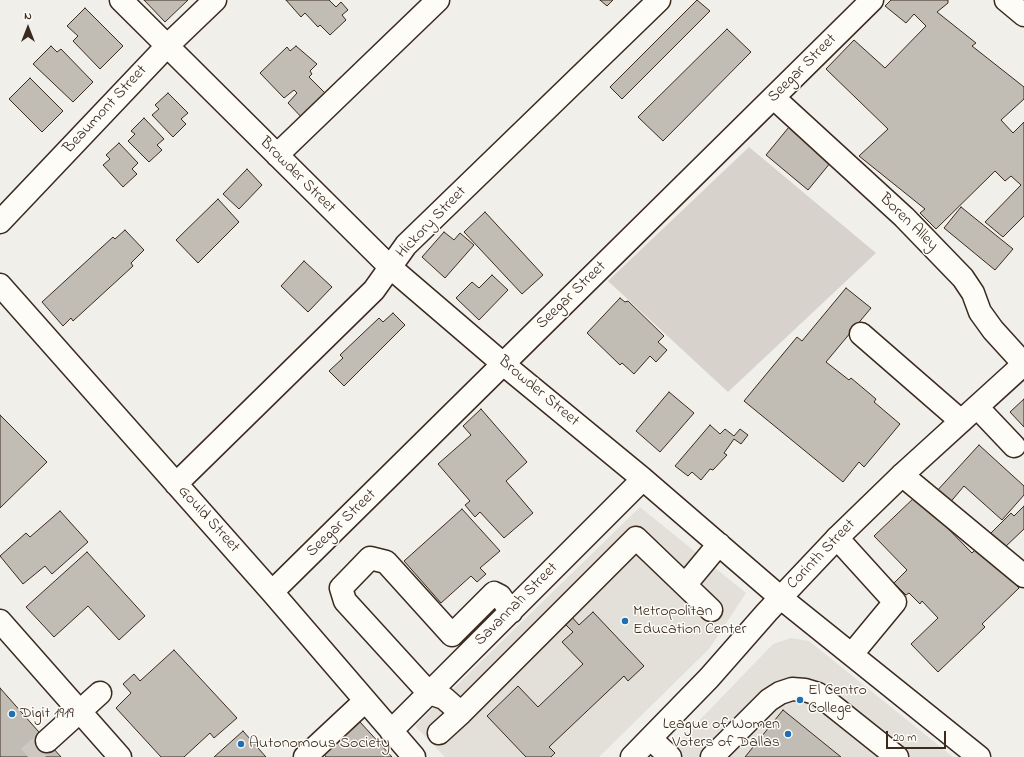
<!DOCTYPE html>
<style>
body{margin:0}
#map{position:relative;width:1024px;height:757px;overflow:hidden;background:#f1efea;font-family:"Indie Flower",sans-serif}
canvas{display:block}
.north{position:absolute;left:8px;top:8px;width:40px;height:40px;-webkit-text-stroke:3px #fdfcf7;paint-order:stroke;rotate:0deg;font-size:11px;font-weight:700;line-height:16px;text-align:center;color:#3b2a1e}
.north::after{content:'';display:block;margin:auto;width:14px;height:18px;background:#3b2a1e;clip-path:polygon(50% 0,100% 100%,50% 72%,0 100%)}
.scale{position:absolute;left:886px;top:731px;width:60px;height:18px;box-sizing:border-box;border:2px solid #3b2a1e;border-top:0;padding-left:5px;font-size:12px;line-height:14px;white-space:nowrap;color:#3b2a1e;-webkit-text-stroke:3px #fdfcf7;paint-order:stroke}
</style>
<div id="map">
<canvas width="1024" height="757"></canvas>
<div class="north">N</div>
<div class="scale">20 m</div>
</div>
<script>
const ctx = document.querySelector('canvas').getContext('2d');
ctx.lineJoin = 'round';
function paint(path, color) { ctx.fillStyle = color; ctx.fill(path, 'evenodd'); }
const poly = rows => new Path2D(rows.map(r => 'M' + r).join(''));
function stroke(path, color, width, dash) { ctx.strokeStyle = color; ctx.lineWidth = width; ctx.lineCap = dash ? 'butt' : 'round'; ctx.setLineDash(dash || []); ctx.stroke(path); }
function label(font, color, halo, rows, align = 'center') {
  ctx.font = font + ' "Indie Flower",sans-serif'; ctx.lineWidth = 3; ctx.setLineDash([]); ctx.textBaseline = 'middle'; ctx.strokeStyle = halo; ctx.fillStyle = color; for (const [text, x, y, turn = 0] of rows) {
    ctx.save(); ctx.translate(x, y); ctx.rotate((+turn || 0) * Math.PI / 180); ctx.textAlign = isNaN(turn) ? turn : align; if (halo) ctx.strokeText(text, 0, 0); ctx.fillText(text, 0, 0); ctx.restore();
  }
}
paint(poly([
 [640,507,746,593,709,649,599,757,445,757,415,726],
 [791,638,809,641,953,757,664,757,773,644]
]), '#e3e0da');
paint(poly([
 [749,147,876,253,728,392,608,281]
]), '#d7d2cc');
const building = poly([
 [144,0,188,0,165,22,144,0],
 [286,0,329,0,336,7,341,2,348,10,342,15,346,20,330,35,320,25,318,27,305,13,301,17,286,0],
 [600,0,613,0,607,6,600,0],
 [697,0,710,11,622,99,610,87,697,0],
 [891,0,948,0,948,3,937,12,976,43,972,46,1024,87,1024,99,1001,120,1013,133,1024,122,1024,216,1003,237,985,222,1021,185,1011,176,1005,181,995,171,936,229,920,213,925,209,859,156,888,129,826,69,854,40,885,68,926,26,914,14,906,23,885,6,891,0],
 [85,8,123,46,100,69,73,41,78,36,67,26,85,8],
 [727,29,751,52,663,141,638,117,727,29],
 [51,46,57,52,61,49,93,82,73,102,33,64,51,46],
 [296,46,317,64,310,71,312,74,309,77,330,98,306,122,288,103,297,93,294,90,284,98,260,73,287,47,290,51,296,46],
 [30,78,63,111,42,132,9,99,30,78],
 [168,93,188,113,181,119,186,124,173,137,152,115,159,109,155,105,168,93],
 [144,118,164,139,157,145,162,150,149,162,128,141,135,134,131,131,144,118],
 [789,127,831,162,808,190,766,155,789,127],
 [119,143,138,163,132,169,137,174,123,187,103,165,110,159,106,155,119,143],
 [247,169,262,185,239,209,223,194,247,169],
 [218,199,239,222,198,263,176,240,218,199],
 [961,207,1013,249,995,270,944,228,961,207],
 [485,212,543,275,522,294,464,232,485,212],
 [125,230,144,250,131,263,133,266,73,321,71,318,63,326,42,302,113,237,115,239,125,230],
 [444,232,454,240,460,233,474,245,445,278,422,257,444,232],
 [304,261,332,287,308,312,281,286,304,261],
 [492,275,508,290,479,320,456,298,472,282,479,288,492,275],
 [846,288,871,308,826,362,849,380,851,378,876,399,874,402,900,424,864,467,859,462,843,482,744,401,797,337,802,341,846,288],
 [620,298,625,302,628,301,664,336,658,342,667,350,656,362,650,356,634,374,622,363,620,365,587,333,620,298],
 [393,313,405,325,344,386,329,371,343,358,340,355,379,318,383,322,393,313],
 [669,392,694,413,660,452,636,431,669,392],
 [1024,399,1024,427,1010,412,1024,399],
 [481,409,527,462,506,481,533,513,504,538,480,512,475,517,465,505,470,501,438,464,471,435,463,426,481,409],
 [0,415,47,462,0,508,0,415],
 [710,425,720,434,725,429,734,436,740,429,748,435,741,444,734,439,724,453,727,455,713,470,710,469,701,480,692,472,688,476,675,466,710,425],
 [979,445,1024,486,1024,495,1002,520,964,486,948,505,935,493,979,445],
 [916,496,972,553,978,547,1019,588,982,624,985,627,938,672,911,644,938,618,922,601,920,604,909,593,906,595,894,583,907,570,874,536,916,496],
 [1024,506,1024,529,1004,548,990,534,1011,513,1014,516,1024,506],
 [462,509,500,551,480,568,486,574,477,582,471,576,441,603,404,561,462,509],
 [60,511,88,542,52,574,45,566,23,584,0,556,26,533,30,537,60,511],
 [87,552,145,616,119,640,88,606,54,637,26,607,87,552],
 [593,612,644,666,628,681,624,676,549,747,555,753,551,757,526,757,487,716,518,686,538,707,583,664,562,642,573,632,563,622,570,615,579,625,593,612],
 [174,650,237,718,214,738,210,733,184,757,161,757,116,708,131,693,123,684,134,674,140,681,174,650],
 [0,688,61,757,0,757,0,688],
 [783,710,841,757,745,757,783,710],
 [360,722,392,757,326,757,324,754,360,722],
 [243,731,266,757,214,757,243,731]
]);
paint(building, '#c1bcb4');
stroke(building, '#3b2a1e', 1);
stroke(poly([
 [28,757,47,741]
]), '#cdc8c1', 22, [22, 11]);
const minor = poly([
 [121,0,390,267,502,363,643,479,781,598,979,757],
 [774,98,904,217,963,278,973,293,980,312,993,330,1024,364],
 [277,155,438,0],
 [0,222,167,46,215,0],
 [0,285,272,592,414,757],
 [861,334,961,421],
 [977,407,1014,446],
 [902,475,1024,576],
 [176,484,374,290,406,245,659,0],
 [837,538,895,602,852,654],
 [685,585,719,544],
 [272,592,872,0],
 [511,612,500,596,494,593,452,635,386,562,370,558,341,588,345,601,429,693,444,698,461,713,636,538,711,610],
 [391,731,643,479],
 [439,733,461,713],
 [651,739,670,757],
 [47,741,100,693],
 [305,757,365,701],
 [712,757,769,700,780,693,792,689,805,690,818,694,897,757]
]);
const major = poly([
 [1006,0,1024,15],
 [0,621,120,757],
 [632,757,709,678,767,612,837,538,902,475,1024,364]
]);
stroke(minor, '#3b2a1e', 25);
stroke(major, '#3b2a1e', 25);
stroke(minor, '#fdfcf7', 22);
stroke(major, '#fdfcf7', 22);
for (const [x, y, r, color] of [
 [625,621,4,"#1f6fb2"],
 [800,700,4,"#1f6fb2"],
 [12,714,4,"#1f6fb2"],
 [788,734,4,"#1f6fb2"],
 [241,744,4,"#1f6fb2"]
]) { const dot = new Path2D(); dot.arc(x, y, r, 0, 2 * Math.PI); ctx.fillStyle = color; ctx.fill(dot); stroke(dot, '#fdfcf7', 1.5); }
label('16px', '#3b2a1e', '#fdfcf7', [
 ["Seegar Street",803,69,-45],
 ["Beaumont Street",106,110,-47],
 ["Browder Street",297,176,45],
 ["Hickory Street",432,223,-46],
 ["Boren Alley",908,223,44],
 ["Seegar Street",572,296,-44],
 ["Browder Street",538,392,40],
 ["Gould Street",208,520,48],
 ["Seegar Street",342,524,-44],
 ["Corinth Street",822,555,-46],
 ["Savannah Street",517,605,-45]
]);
label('16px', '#3b2a1e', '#fdfcf7', [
 ["Metropolitan",633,612],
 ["Education Center",633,630],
 ["El Centro",808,691],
 ["College",808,709],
 ["Digit 1919",20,714],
 ["League of Women",780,725,"right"],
 ["Voters of Dallas",780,743,"right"],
 ["Autonomous Society",249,744]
], 'left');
</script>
